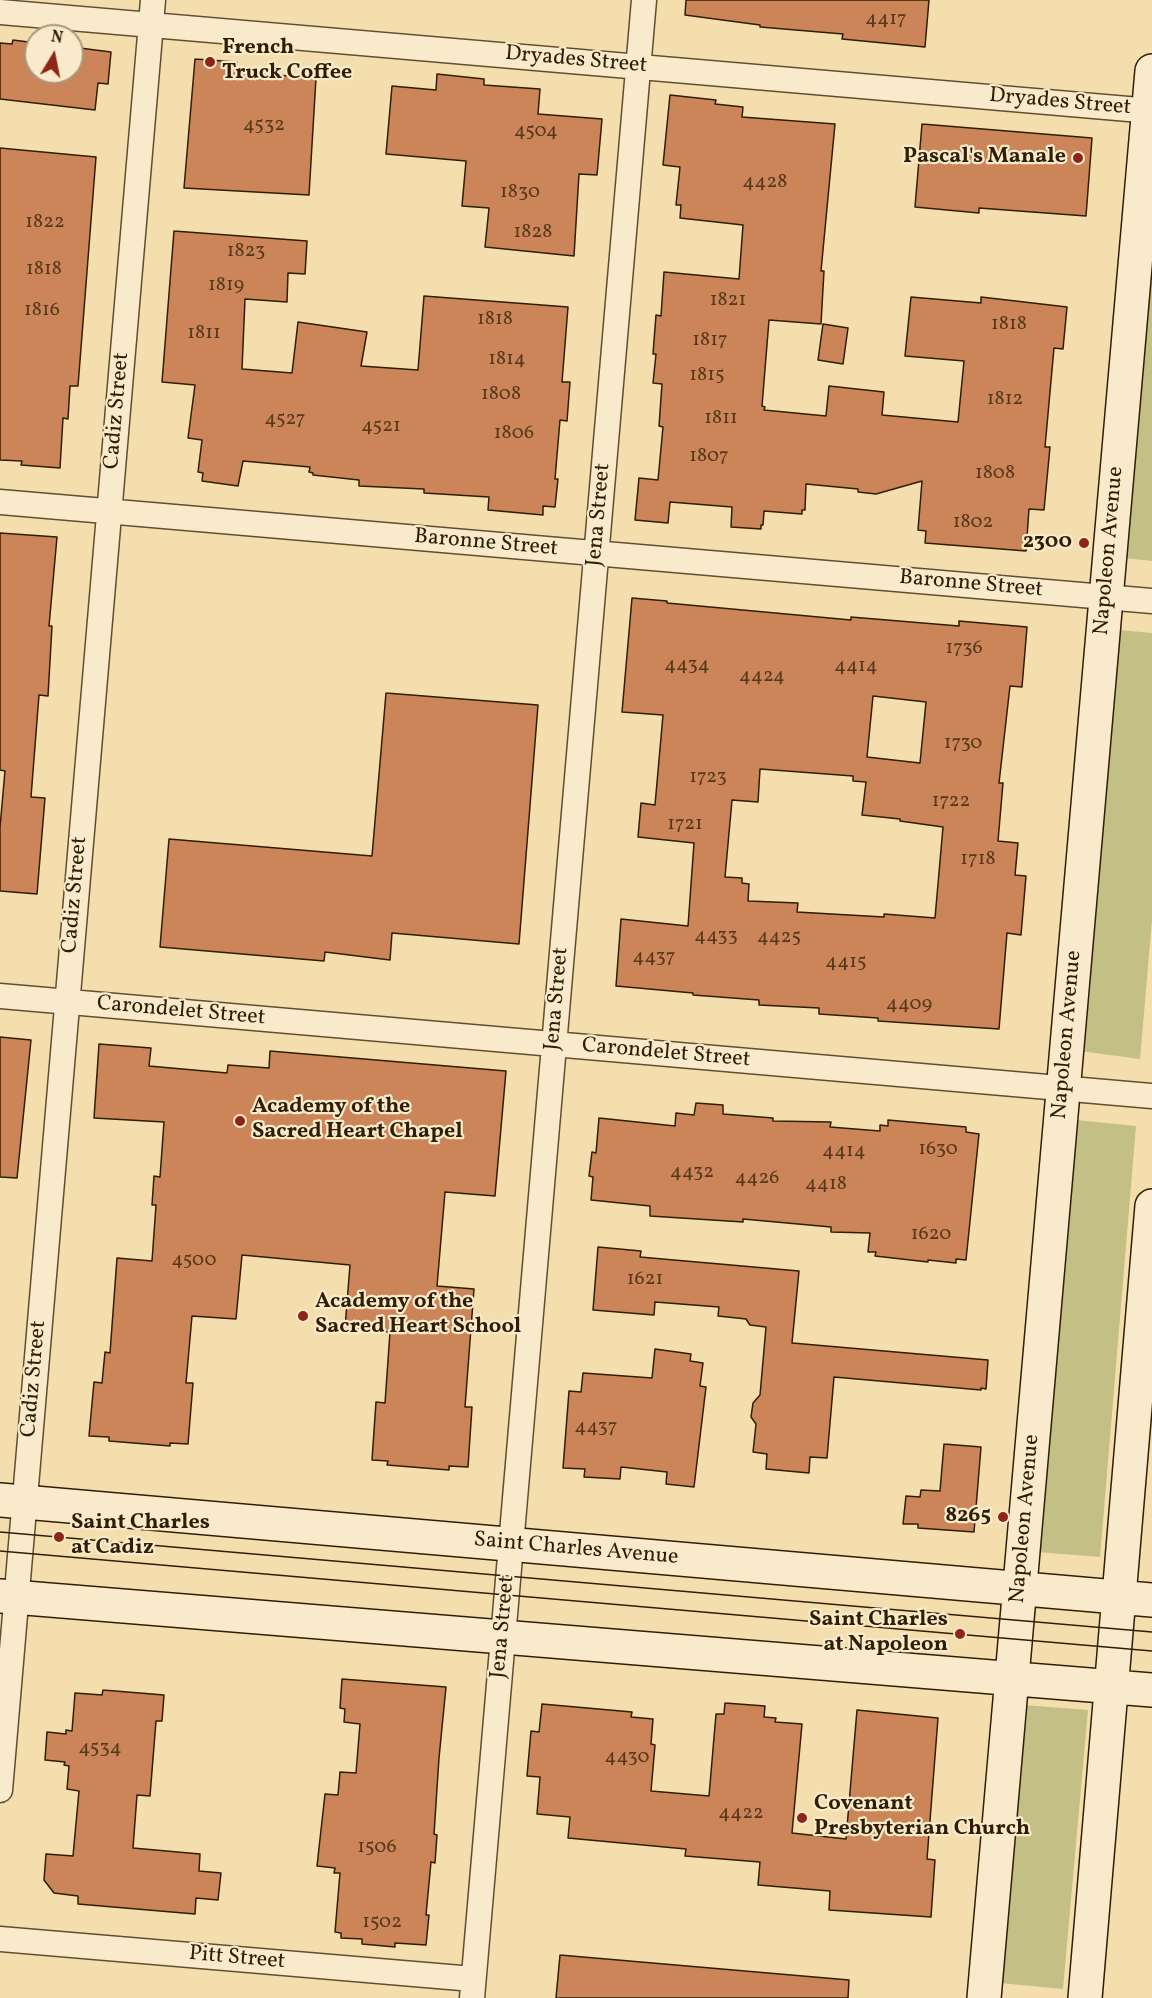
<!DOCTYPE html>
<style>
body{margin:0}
#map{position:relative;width:1152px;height:1998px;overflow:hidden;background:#f5dead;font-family:Vollkorn,serif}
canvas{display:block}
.north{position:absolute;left:24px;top:24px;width:60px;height:60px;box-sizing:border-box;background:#f8eaca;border:2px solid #a8987c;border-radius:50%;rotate:10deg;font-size:16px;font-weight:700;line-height:24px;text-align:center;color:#2f1e06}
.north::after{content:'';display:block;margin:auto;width:21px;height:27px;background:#8f2418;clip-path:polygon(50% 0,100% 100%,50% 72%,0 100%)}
</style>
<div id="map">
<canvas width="1152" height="1998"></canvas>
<div class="north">N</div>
</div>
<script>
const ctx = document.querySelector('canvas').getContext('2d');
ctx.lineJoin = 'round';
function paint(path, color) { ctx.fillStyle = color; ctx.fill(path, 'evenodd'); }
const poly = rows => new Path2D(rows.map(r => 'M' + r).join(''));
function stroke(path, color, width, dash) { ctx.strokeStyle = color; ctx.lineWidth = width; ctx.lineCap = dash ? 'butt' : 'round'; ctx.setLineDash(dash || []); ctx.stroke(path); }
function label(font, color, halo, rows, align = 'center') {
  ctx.font = font + ' Vollkorn,serif'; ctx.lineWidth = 4.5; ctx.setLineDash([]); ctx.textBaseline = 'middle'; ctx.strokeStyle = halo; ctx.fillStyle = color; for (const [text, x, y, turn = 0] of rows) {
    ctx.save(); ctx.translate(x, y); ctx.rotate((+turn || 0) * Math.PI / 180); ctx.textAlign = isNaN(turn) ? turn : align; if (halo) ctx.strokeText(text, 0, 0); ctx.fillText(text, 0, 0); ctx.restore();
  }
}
paint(poly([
 [1152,228,1152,561,1124,558],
 [1119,630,1152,633,1152,920,1140,1059,1080,1051],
 [1076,1120,1136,1126,1100,1557,1037,1552],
 [1023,1705,1088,1710,1063,1989,1000,1983]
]), '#c3bf85');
const building = poly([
 [686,0,929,0,925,47,842,39,843,34,760,27,760,25,685,15,686,0],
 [13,40,36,43,36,72,72,72,72,47,111,52,108,84,98,83,95,110,0,99,0,43,12,44,13,40],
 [195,59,237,62,236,72,316,78,309,195,184,188,195,59],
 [437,74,484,79,484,85,540,89,538,114,602,119,597,175,579,174,574,256,485,247,489,208,462,206,466,161,386,154,392,86,436,90,437,74],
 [670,95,716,100,715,104,743,107,742,117,835,124,821,271,824,271,821,324,769,320,762,406,765,407,764,410,826,416,829,386,884,392,882,415,958,422,964,361,905,356,911,297,981,303,981,297,1067,307,1063,349,1054,348,1045,447,1050,447,1044,510,1029,509,1026,551,925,543,926,531,918,530,922,481,876,494,858,492,858,489,806,484,805,510,802,510,802,514,764,511,763,525,761,525,761,529,731,527,732,507,670,502,668,523,635,520,639,478,658,480,663,427,659,426,662,384,653,383,656,354,653,354,656,315,661,316,664,272,739,279,743,225,680,218,681,205,676,205,680,167,663,165,670,95],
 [922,124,1092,138,1086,216,979,208,979,213,915,207,922,124],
 [0,148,96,157,78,386,70,386,68,419,63,418,60,468,21,465,22,461,0,460,0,148],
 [174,231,307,241,305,274,288,273,287,302,245,299,242,369,292,373,298,322,367,332,361,366,418,370,424,296,568,307,562,382,570,382,567,421,560,420,555,479,558,479,555,507,543,506,543,515,488,510,489,497,424,493,424,489,359,486,359,480,313,475,313,473,309,472,310,467,243,461,238,486,202,481,203,473,198,472,202,440,188,438,195,385,162,382,174,231],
 [823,324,848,328,843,364,818,360,823,324],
 [0,533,57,537,49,626,52,626,48,696,39,695,31,797,45,798,37,894,0,891,0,827,5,771,0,770,0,533],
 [632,598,667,601,667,603,851,620,851,617,959,626,959,621,1027,627,1022,687,1010,686,999,783,1003,783,998,841,1018,843,1015,875,1026,876,1021,935,1007,933,999,1029,878,1021,878,1018,819,1014,819,1008,759,1005,759,1000,693,995,693,993,616,986,621,919,688,926,694,843,638,837,641,803,655,805,663,715,622,712,632,598],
 [873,696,926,702,920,763,867,757,873,696],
 [760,769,853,776,853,781,866,782,862,815,900,819,900,821,943,827,935,918,884,914,884,917,797,912,798,903,748,901,749,884,742,883,742,878,725,877,732,800,758,802,760,769],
 [386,693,538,705,519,944,392,933,390,960,325,952,324,961,160,947,169,839,372,856,386,693],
 [0,1037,31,1040,17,1178,0,1177,0,1037],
 [99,1044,151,1048,149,1066,227,1073,228,1065,269,1068,270,1051,506,1071,495,1196,445,1192,437,1286,474,1289,465,1407,472,1407,468,1467,449,1466,449,1470,387,1465,388,1461,372,1460,376,1402,385,1403,390,1332,345,1328,350,1265,242,1255,236,1319,192,1316,186,1383,193,1383,188,1444,170,1443,170,1446,109,1441,109,1437,89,1436,94,1382,102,1383,105,1352,110,1353,117,1258,152,1261,156,1205,152,1205,154,1176,160,1177,164,1122,94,1118,99,1044],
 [696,1103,723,1105,723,1114,773,1118,773,1121,831,1122,830,1127,880,1131,880,1125,888,1126,888,1120,966,1127,966,1132,979,1134,966,1260,956,1259,956,1263,928,1260,928,1262,875,1256,876,1252,868,1252,870,1233,831,1232,831,1227,743,1219,743,1222,650,1216,650,1206,591,1200,593,1177,589,1176,592,1152,596,1153,599,1118,675,1126,676,1113,694,1115,696,1103],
 [598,1247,641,1251,640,1257,799,1271,792,1343,988,1360,986,1389,981,1388,981,1390,834,1377,827,1458,810,1457,809,1473,766,1469,767,1454,753,1452,756,1424,751,1417,753,1403,760,1395,766,1327,750,1325,746,1319,718,1316,719,1307,655,1302,654,1315,593,1310,598,1247],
 [655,1349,691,1354,690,1361,703,1363,700,1386,706,1387,694,1487,666,1484,667,1472,621,1467,620,1479,584,1477,585,1469,563,1468,569,1391,581,1392,583,1373,652,1378,655,1349],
 [944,1444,981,1447,974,1532,918,1528,918,1524,903,1524,906,1496,920,1497,921,1490,940,1491,944,1444],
 [342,1679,446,1687,439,1758,434,1834,437,1835,435,1863,431,1862,426,1915,429,1915,426,1945,395,1943,395,1947,362,1944,362,1939,341,1938,341,1933,335,1932,340,1873,334,1873,335,1868,317,1866,325,1794,338,1795,340,1772,356,1773,360,1724,344,1722,345,1709,340,1708,342,1679],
 [103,1690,164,1695,162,1721,156,1721,150,1796,137,1795,133,1848,200,1854,199,1871,221,1873,218,1900,196,1898,195,1914,78,1904,78,1896,54,1893,44,1880,46,1854,73,1856,79,1791,67,1789,69,1766,64,1765,65,1762,45,1760,47,1732,66,1734,66,1730,72,1731,75,1693,102,1695,103,1690],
 [725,1703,765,1706,764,1717,776,1718,775,1722,802,1724,792,1833,846,1839,857,1710,938,1718,927,1859,935,1860,931,1917,829,1910,830,1891,758,1885,760,1862,685,1856,686,1849,568,1838,570,1817,537,1814,540,1777,527,1776,531,1731,539,1732,542,1704,632,1712,631,1717,653,1719,651,1744,655,1745,651,1791,709,1796,716,1714,724,1714,725,1703],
 [560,1955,849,1980,848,1998,556,1998,560,1955]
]);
paint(building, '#cb8559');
stroke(building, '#2f1e06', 1.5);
const street = poly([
 [0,12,1152,111],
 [0,502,1152,601],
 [0,996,1152,1096],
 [0,1790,153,0],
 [0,1939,473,1979],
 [472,1998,644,0]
]);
const secondary = poly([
 [0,1500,1152,1600],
 [0,1596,1152,1690],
 [984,1998,1152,71],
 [1085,1998,1152,1206]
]);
stroke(street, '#604e30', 27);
stroke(secondary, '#2f1e06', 36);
stroke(street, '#f8eaca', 24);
stroke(secondary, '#f8eaca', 33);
stroke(poly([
 [0,1532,1152,1632],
 [0,1551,1152,1651]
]), '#2f1e06', 1.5);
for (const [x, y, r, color] of [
 [210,62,6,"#8f2418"],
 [1078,158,6,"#8f2418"],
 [1084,543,6,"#8f2418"],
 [240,1121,6,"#8f2418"],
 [303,1316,6,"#8f2418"],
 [1003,1517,6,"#8f2418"],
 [59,1537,6,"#8f2418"],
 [960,1634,6,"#8f2418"],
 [802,1818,6,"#8f2418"]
]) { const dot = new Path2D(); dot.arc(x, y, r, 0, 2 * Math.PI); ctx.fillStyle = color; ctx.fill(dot); stroke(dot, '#f8eaca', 2); }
label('20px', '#56381b', null, [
 ["4417",886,20],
 ["4532",264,126],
 ["4504",536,132],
 ["4428",765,183],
 ["1830",520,193],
 ["1822",45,223],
 ["1828",533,233],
 ["1823",246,252],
 ["1818",44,270],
 ["1819",226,286],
 ["1821",728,301],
 ["1816",42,311],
 ["1818",495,320],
 ["1818",1009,325],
 ["1811",204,334],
 ["1817",710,341],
 ["1814",507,360],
 ["1815",707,376],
 ["1808",501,395],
 ["1812",1005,400],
 ["1811",721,419],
 ["4527",285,420],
 ["4521",381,427],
 ["1806",514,434],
 ["1807",709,457],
 ["1808",995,474],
 ["1802",973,523],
 ["1736",964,649],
 ["4434",687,666],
 ["4414",856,667],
 ["4424",762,677],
 ["1730",963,744],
 ["1723",708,778],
 ["1722",951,802],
 ["1721",685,825],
 ["1718",978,860],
 ["4433",716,937],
 ["4425",779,938],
 ["4437",654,958],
 ["4415",846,963],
 ["4409",909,1005],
 ["1630",938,1150],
 ["4414",844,1152],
 ["4432",692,1173],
 ["4426",757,1179],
 ["4418",826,1185],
 ["1620",931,1235],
 ["4500",194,1261],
 ["1621",645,1280],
 ["4437",596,1428],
 ["4534",100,1749],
 ["4430",627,1758],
 ["4422",741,1814],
 ["1506",377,1848],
 ["1502",382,1923]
]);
label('bold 22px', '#2f1e06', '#f8eaca', [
 ["French",222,49],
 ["Truck Coffee",222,74],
 ["Pascal's Manale",1066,158,"right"],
 ["2300",1072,543,"right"],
 ["Academy of the",252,1108],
 ["Sacred Heart Chapel",252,1133],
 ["Academy of the",315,1303],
 ["Sacred Heart School",315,1328],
 ["8265",991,1517,"right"],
 ["Saint Charles",71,1524],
 ["at Cadiz",71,1549],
 ["Saint Charles",948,1621,"right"],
 ["at Napoleon",948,1646,"right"],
 ["Covenant",814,1805],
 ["Presbyterian Church",814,1830]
], 'left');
label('22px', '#2f1e06', '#f8eaca', [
 ["Dryades Street",576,61,5],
 ["Dryades Street",1060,103,5],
 ["Cadiz Street",118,411,-85],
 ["Jena Street",600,515,-85],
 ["Baronne Street",486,544,5],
 ["Napoleon Avenue",1110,551,-85],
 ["Baronne Street",971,585,5],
 ["Cadiz Street",76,895,-85],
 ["Jena Street",558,999,-85],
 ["Carondelet Street",181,1012,5],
 ["Napoleon Avenue",1068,1035,-85],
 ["Carondelet Street",666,1054,5],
 ["Cadiz Street",35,1379,-85],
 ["Napoleon Avenue",1026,1519,-85],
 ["Saint Charles Avenue",576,1550,5],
 ["Jena Street",504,1627,-85],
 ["Pitt Street",237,1959,5]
]);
</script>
